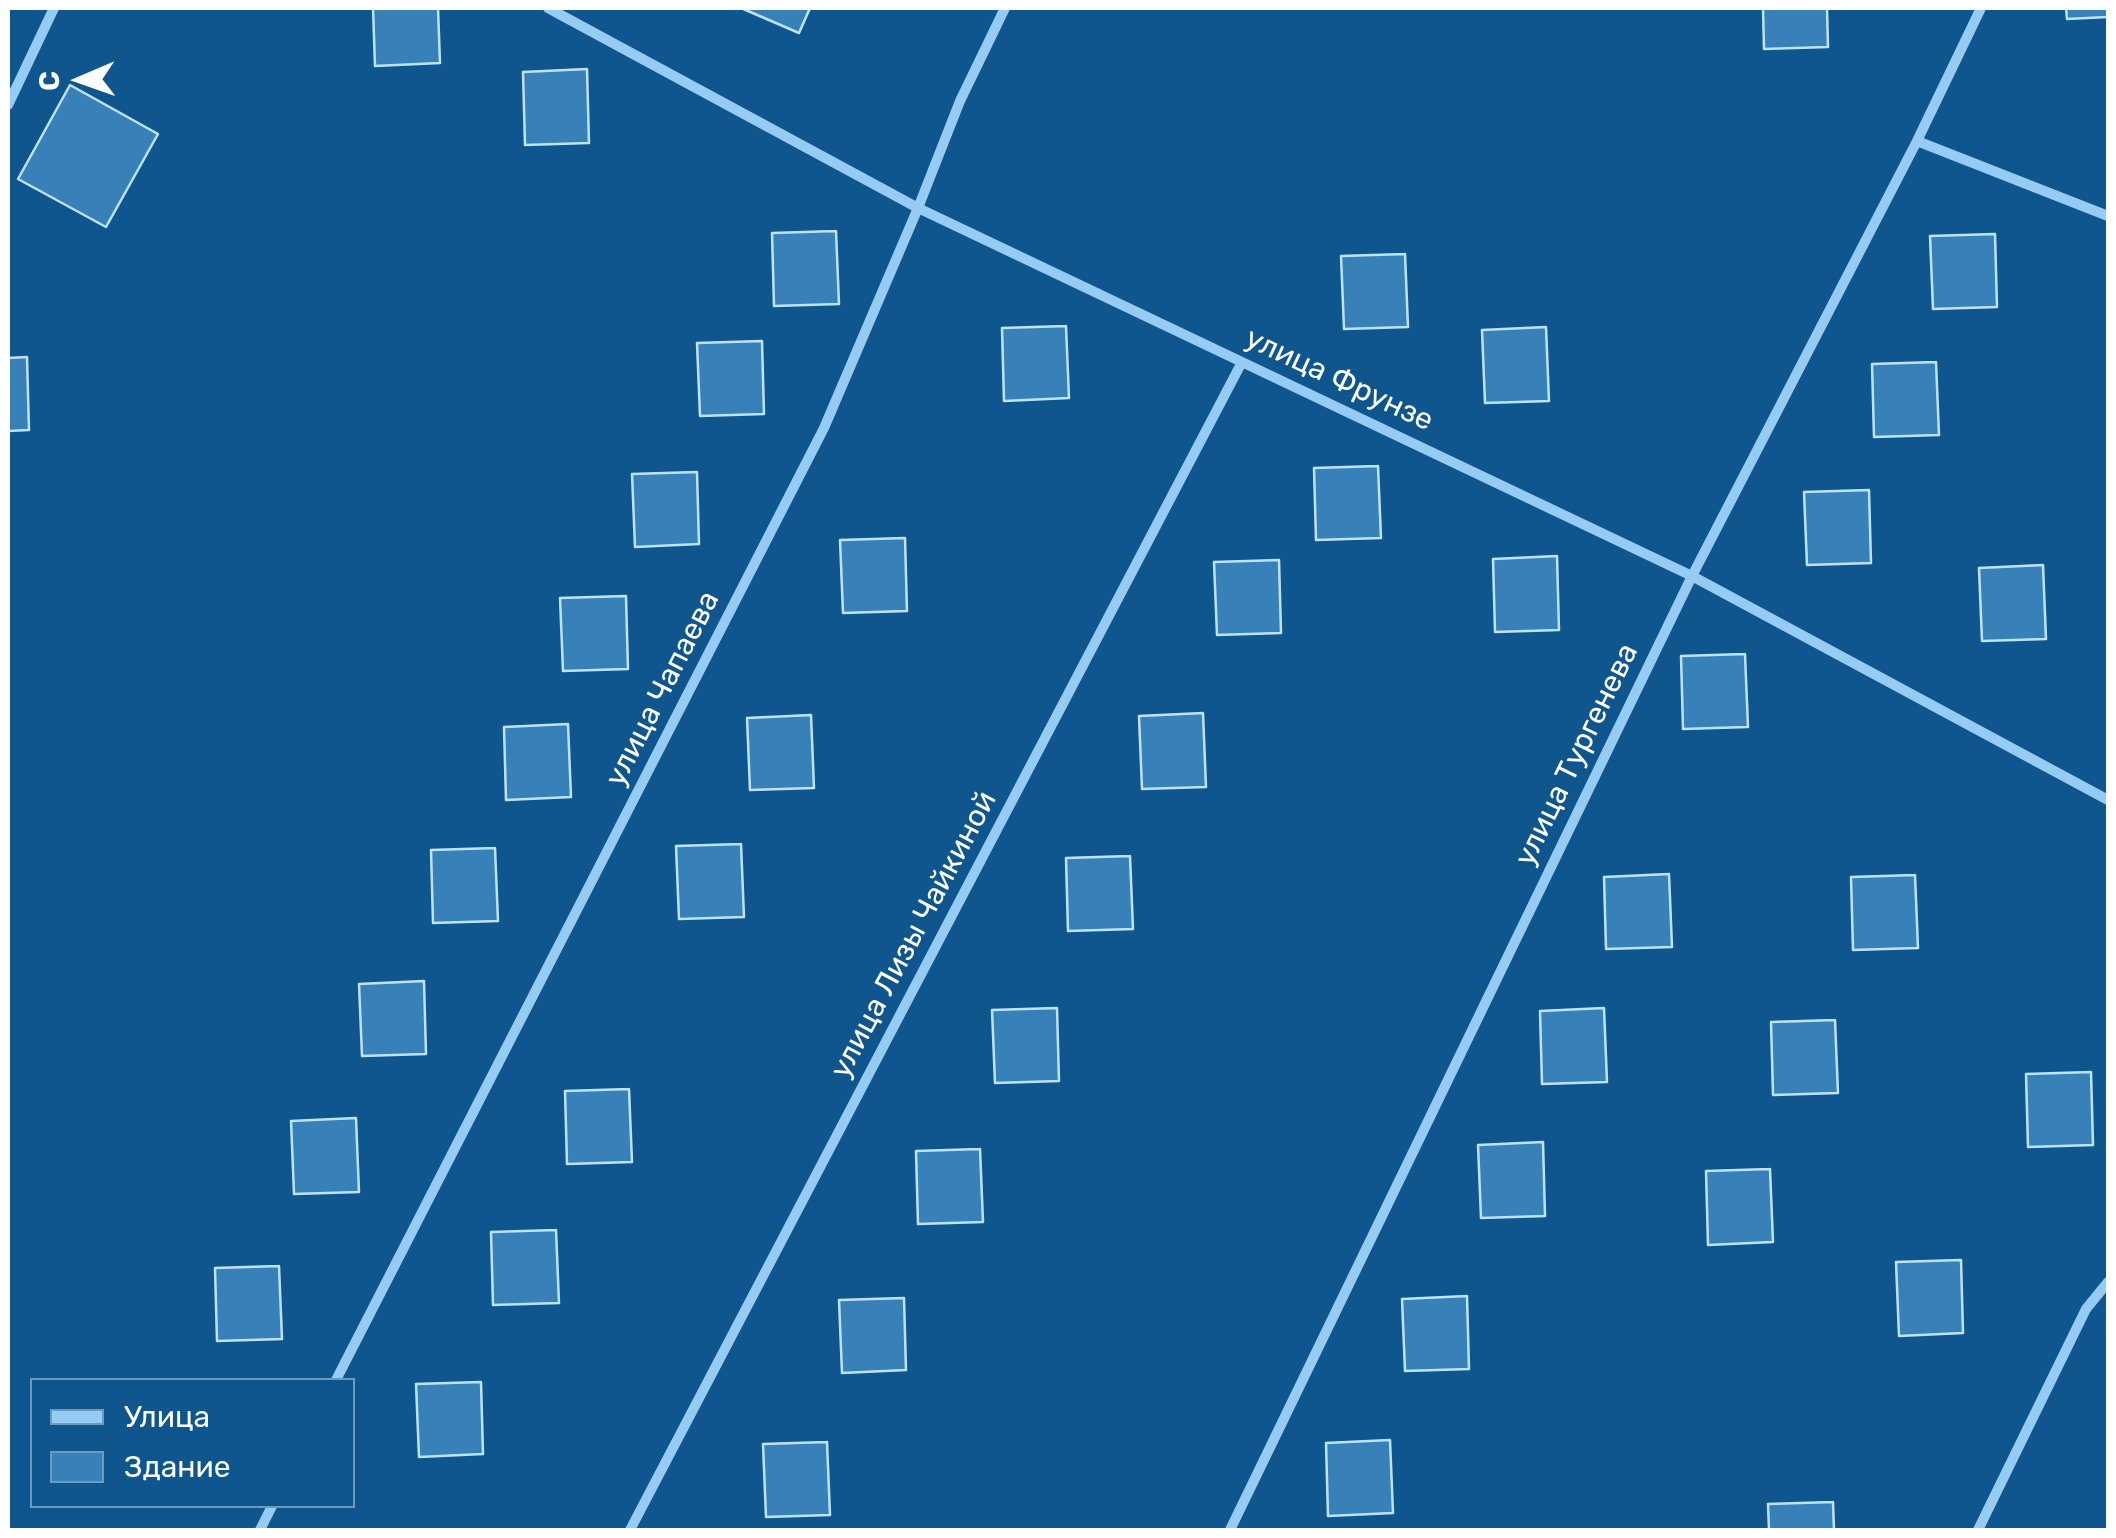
<!DOCTYPE html>
<meta charset="utf-8">
<style>
body{margin:0}
#map{position:relative;width:2116px;height:1538px;overflow:hidden;background:#0f568e;font-family:Rubik,sans-serif}
canvas{display:block}
.frame{position:absolute;inset:0;border:10px solid #fff;pointer-events:none}
.legend{position:absolute;left:30px;top:1378px;width:325px;height:130px;box-sizing:border-box;background:#0f568e;border:2px solid #6f9abb;margin:0;padding:12px 18px;list-style:none;font-size:30px;color:#fff}
.legend li{display:flex;align-items:center;gap:20px;height:50px}
.legend b{width:50px;border:2px solid #6f9abb}
.north{position:absolute;left:30px;top:30px;width:100px;height:100px;-webkit-text-stroke:8px #0f568e;paint-order:stroke;rotate:268deg;font-size:28px;font-weight:700;line-height:40px;text-align:center;color:#fff}
.north::after{content:'';display:block;margin:auto;width:35px;height:45px;background:#fff;clip-path:polygon(50% 0,100% 100%,50% 72%,0 100%)}
</style>
<div id="map">
<canvas width="2116" height="1538"></canvas>
<div class="frame"></div>
<ul class="legend">
<li><b style="height:12px;background:#96ccf3"></b>Улица</li>
<li><b style="height:28px;background:#3780b8"></b>Здание</li>
</ul>
<div class="north">С</div>
</div>
<script>
const ctx = document.querySelector('canvas').getContext('2d');
ctx.lineJoin = 'round';
function paint(path, color) { ctx.fillStyle = color; ctx.fill(path, 'evenodd'); }
const poly = rows => new Path2D(rows.map(r => 'M' + r).join(''));
function stroke(path, color, width, dash) { ctx.strokeStyle = color; ctx.lineWidth = width; ctx.lineCap = dash ? 'butt' : 'round'; ctx.setLineDash(dash || []); ctx.stroke(path); }
function label(font, color, halo, rows, align = 'center') {
  ctx.font = font + ' Rubik,sans-serif'; ctx.lineWidth = 8; ctx.setLineDash([]); ctx.textBaseline = 'middle'; ctx.strokeStyle = halo; ctx.fillStyle = color; for (const [text, x, y, turn = 0] of rows) {
    ctx.save(); ctx.translate(x, y); ctx.rotate((+turn || 0) * Math.PI / 180); ctx.textAlign = isNaN(turn) ? turn : align; if (halo) ctx.strokeText(text, 0, 0); ctx.fillText(text, 0, 0); ctx.restore();
  }
}
const building = poly([
 [373,8,438,8,440,63,375,66,373,8],
 [741,8,810,8,799,33,741,8],
 [1763,8,1827,8,1828,47,1764,49,1763,8],
 [2066,8,2108,8,2108,17,2067,19,2066,8],
 [587,69,589,143,525,145,523,72,587,69],
 [70,85,158,134,106,227,18,179,70,85],
 [836,231,839,304,774,306,772,233,836,231],
 [1995,234,1997,307,1933,309,1930,236,1995,234],
 [1405,254,1408,327,1344,329,1341,256,1405,254],
 [1066,326,1069,398,1004,401,1002,328,1066,326],
 [1546,327,1549,401,1485,403,1482,330,1546,327],
 [762,341,764,414,700,416,697,343,762,341],
 [27,357,29,430,8,431,8,358,27,357],
 [1936,362,1939,435,1874,437,1872,364,1936,362],
 [1378,466,1381,538,1316,540,1314,468,1378,466],
 [697,472,699,544,635,547,632,474,697,472],
 [1869,490,1871,563,1807,565,1804,492,1869,490],
 [905,538,907,611,843,613,840,540,905,538],
 [1557,556,1559,630,1495,632,1493,559,1557,556],
 [1279,560,1281,633,1217,635,1214,562,1279,560],
 [2043,565,2046,639,1982,641,1979,568,2043,565],
 [626,596,628,669,563,671,560,598,626,596],
 [1745,654,1748,727,1683,729,1681,656,1745,654],
 [1203,713,1206,787,1142,789,1139,716,1203,713],
 [811,715,814,788,750,790,747,718,811,715],
 [568,724,571,797,506,800,504,727,568,724],
 [741,844,744,917,679,919,676,846,741,844],
 [495,848,498,921,433,923,431,850,495,848],
 [1130,856,1133,929,1068,931,1066,858,1130,856],
 [1669,874,1672,947,1606,949,1604,877,1669,874],
 [1915,875,1918,948,1853,950,1851,877,1915,875],
 [424,981,426,1054,362,1056,359,984,424,981],
 [1057,1008,1059,1081,995,1083,992,1010,1057,1008],
 [1604,1008,1607,1082,1542,1084,1540,1011,1604,1008],
 [1835,1020,1838,1093,1773,1095,1771,1022,1835,1020],
 [2091,1072,2093,1145,2028,1147,2026,1074,2091,1072],
 [629,1089,632,1162,567,1164,565,1091,629,1089],
 [356,1118,359,1192,294,1194,291,1121,356,1118],
 [1543,1142,1545,1216,1481,1218,1478,1145,1543,1142],
 [980,1149,983,1222,918,1224,916,1151,980,1149],
 [1770,1169,1773,1242,1708,1245,1706,1171,1770,1169],
 [556,1230,559,1303,493,1305,491,1232,556,1230],
 [1961,1260,1963,1333,1899,1336,1896,1262,1961,1260],
 [279,1266,282,1339,217,1341,215,1268,279,1266],
 [1467,1296,1469,1369,1405,1371,1402,1299,1467,1296],
 [904,1298,906,1370,842,1373,839,1300,904,1298],
 [481,1382,483,1454,419,1457,416,1384,481,1382],
 [1390,1440,1393,1513,1328,1516,1326,1443,1390,1440],
 [827,1442,830,1515,766,1517,763,1444,827,1442],
 [1833,1502,1834,1530,1769,1530,1768,1504,1833,1502]
]);
paint(building, '#3780b8');
stroke(building, '#bee3fe', 2.5);
stroke(poly([
 [548,8,918,208,1692,576,2108,800],
 [8,105,54,8],
 [1917,141,2108,216],
 [336,1380,824,428,918,208,960,101,1005,8],
 [260,1530,272,1506],
 [630,1530,1242,362],
 [1230,1530,1692,576,1917,141,1981,8],
 [1978,1530,2086,1309,2108,1282]
]), '#96ccf3', 10);
label('30px', '#fff', '#0f568e', [
 ["улица Фрунзе",1339,380,25],
 ["улица Чапаева",663,689,-63],
 ["улица Тургенева",1577,755,-64],
 ["улица Лизы Чайкиной",914,935,-62]
]);
</script>
